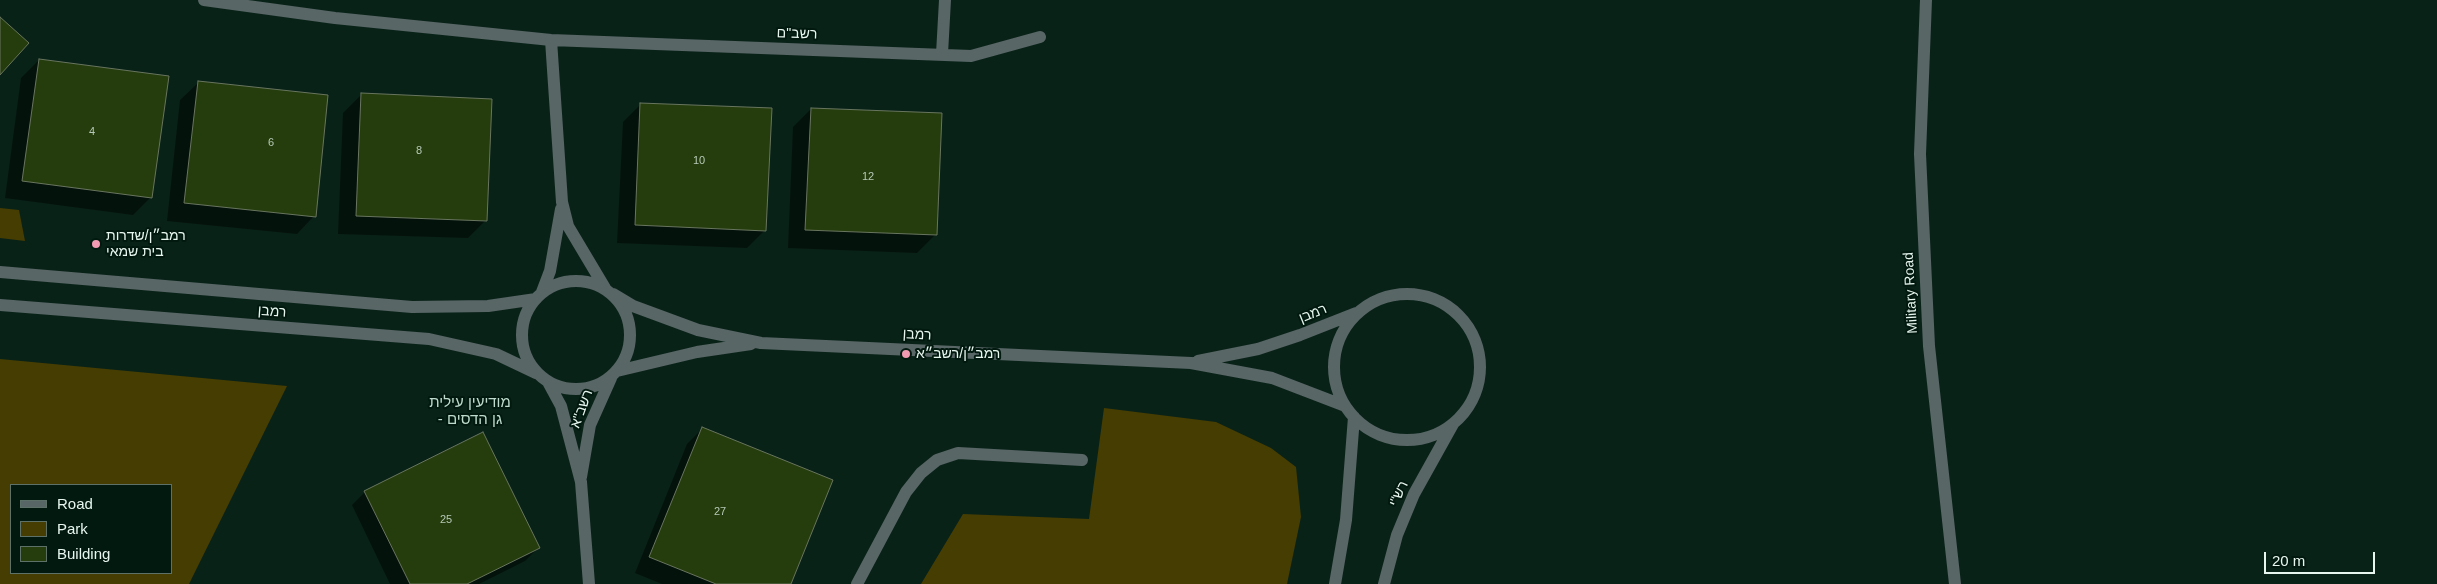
<!DOCTYPE html>
<meta charset="utf-8">
<style>
body{margin:0}
#map{position:relative;width:2437px;height:584px;overflow:hidden;background:#092218;font-family:Helvetica,sans-serif}
canvas{display:block}
.legend{position:absolute;left:10px;top:484px;width:162px;height:90px;box-sizing:border-box;background:#01190f;border:1px solid #5d7169;margin:0;padding:6px 9px;list-style:none;font-size:15px;color:#e7f6ef}
.legend li{display:flex;align-items:center;gap:10px;height:25px}
.legend b{width:25px;border:1px solid #5d7169}
.scale{position:absolute;left:2264px;top:552px;width:111px;height:22px;box-sizing:border-box;border:2px solid #e7f6ef;border-top:0;padding-left:6px;font-size:15px;line-height:18px;white-space:nowrap;color:#e7f6ef;-webkit-text-stroke:4px #01190f;paint-order:stroke}
</style>
<div id="map">
<canvas width="2437" height="584"></canvas>
<ul class="legend">
<li><b style="height:6px;background:#586666"></b>Road</li>
<li><b style="height:14px;background:#463d02"></b>Park</li>
<li><b style="height:14px;background:#253d0c"></b>Building</li>
</ul>
<div class="scale">20 m</div>
</div>
<script>
const ctx = document.querySelector('canvas').getContext('2d');
ctx.lineJoin = 'round';
function paint(path, color) { ctx.fillStyle = color; ctx.fill(path, 'evenodd'); }
const poly = rows => new Path2D(rows.map(r => 'M' + r).join(''));
function stroke(path, color, width, dash) { ctx.strokeStyle = color; ctx.lineWidth = width; ctx.lineCap = dash ? 'butt' : 'round'; ctx.setLineDash(dash || []); ctx.stroke(path); }
function label(font, color, halo, rows, align = 'center') {
  ctx.font = font + ' Helvetica,Heebo,sans-serif'; ctx.lineWidth = 4; ctx.setLineDash([]); ctx.textBaseline = 'middle'; ctx.strokeStyle = halo; ctx.fillStyle = color; for (const [text, x, y, turn = 0] of rows) {
    ctx.save(); ctx.translate(x, y); ctx.rotate((+turn || 0) * Math.PI / 180); ctx.textAlign = isNaN(turn) ? turn : align; if (halo) ctx.strokeText(text, 0, 0); ctx.fillText(text, 0, 0); ctx.restore();
  }
}
paint(poly([
 [0,208,19,210,25,241,0,238],
 [0,359,287,386,189,584,0,584],
 [11,485,171,485,171,573,11,573],
 [1104,408,1216,422,1271,448,1296,467,1301,517,1287,584,921,584,963,514,1089,519]
]), '#463d02');
paint(poly([
 [39,60,151,197,133,215,5,198,21,78],
 [198,83,314,216,297,234,167,221,180,100],
 [361,95,486,220,468,238,338,234,343,113],
 [641,104,765,230,747,248,617,243,623,122],
 [811,109,941,114,935,235,917,253,788,248,793,127],
 [702,429,790,584,662,584,635,573,687,444],
 [365,492,538,548,525,561,479,584,390,584,352,505]
]), '#0007');
const building = poly([
 [0,17,29,43,0,75,0,17],
 [39,59,169,76,152,198,22,181,39,59],
 [198,81,328,95,316,217,184,203,198,81],
 [361,93,492,99,487,221,356,216,361,93],
 [640,103,772,108,766,231,635,225,640,103],
 [811,108,942,113,937,235,805,230,811,108],
 [702,427,833,480,791,584,716,584,649,557,702,427],
 [483,432,540,548,467,584,410,584,364,491,483,432]
]);
paint(building, '#253d0c');
stroke(building, '#68755f', 1);
stroke(poly([
 [204,0,335,18,551,40,971,56,1040,37],
 [1926,0,1920,154,1929,346,1955,584],
 [551,40,562,202,568,226,605,288],
 [942,54,945,0],
 [0,272,412,307,488,306,536,299],
 '522 335a54 54 0 1 1 108 0a54 54 0 1 1-108 0Z',
 [542,292,550,271,561,209],
 [613,294,633,306,698,330,761,343,1191,363,1272,378,1345,406],
 '1334 367a73 73 0 1 1 146 0a73 73 0 1 1-146 0Z',
 [0,305,429,339,496,354,536,373],
 [1198,361,1258,349,1300,335,1356,313],
 [617,371,697,352,751,344],
 [548,382,561,406,581,482,589,584],
 [581,477,590,425,611,378],
 [857,584,906,492,921,473,937,460,958,453,1082,460],
 [1335,584,1346,520,1354,417],
 [1384,584,1397,535,1414,494,1453,424]
]), '#586666', 12);
for (const [x, y, r, color] of [
 [96,244,5,"#f19ab2"],
 [906,354,5,"#f19ab2"]
]) { const dot = new Path2D(); dot.arc(x, y, r, 0, 2 * Math.PI); ctx.fillStyle = color; ctx.fill(dot); stroke(dot, '#01190f', 2); }
label('11px', '#b6c8b6', null, [
 ["4",92,132],
 ["6",271,143],
 ["8",419,151],
 ["10",699,161],
 ["12",868,177],
 ["27",720,512],
 ["25",446,520]
]);
label('14px', '#e7f6ef', '#01190f', [
 ["רשב\"ם",797,34,2],
 ["Military Road",1911,293,-93],
 ["רמבן",272,312,4],
 ["רמבן",1313,314,-22],
 ["רמבן",917,335,3],
 ["רשב\"א",582,409,-70],
 ["רש\"י",1399,494,-65]
]);
label('14px', '#e7f6ef', '#01190f', [
 ["רמב״ן/שדרות",106,236],
 ["בית שמאי",106,252],
 ["רמב״ן/רשב״א",916,354]
], 'left');
label('15px', '#bedbcd', '#01190f', [
 ["מודיעין עילית",470,403],
 ["- גן הדסים",470,420]
]);
</script>
